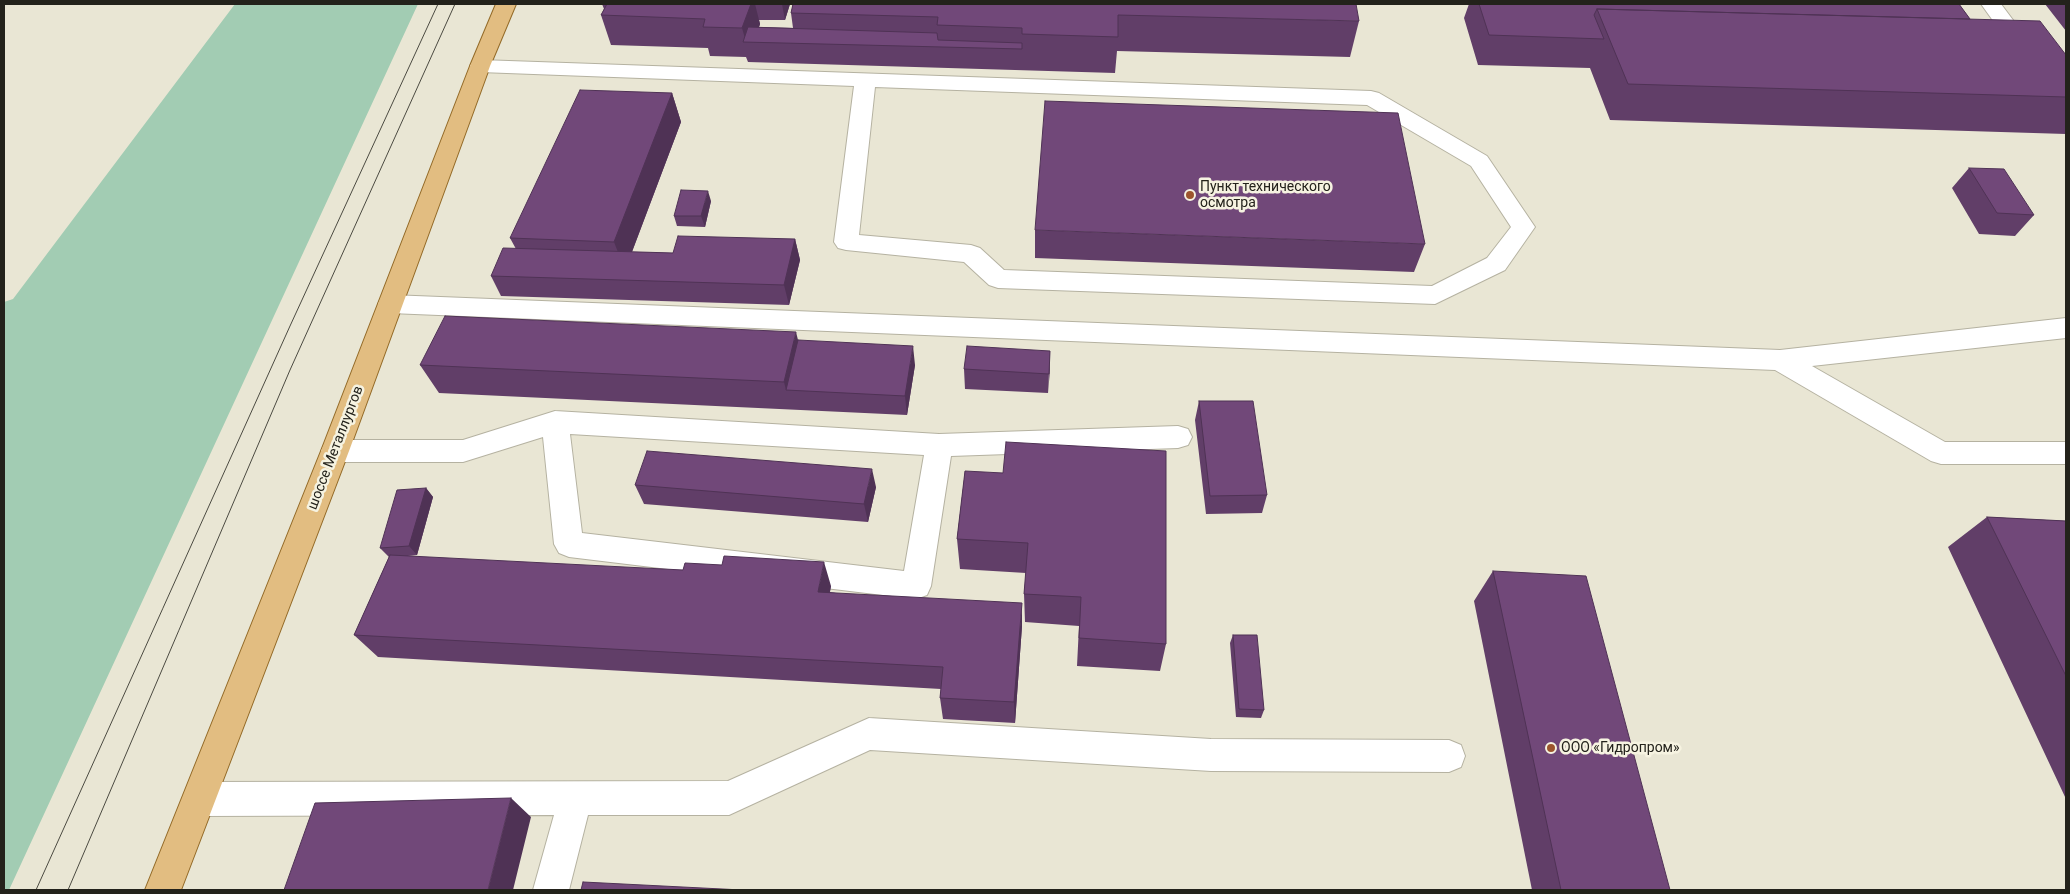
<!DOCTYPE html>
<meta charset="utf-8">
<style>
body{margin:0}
#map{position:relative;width:2070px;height:894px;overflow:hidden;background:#e9e6d4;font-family:Roboto,sans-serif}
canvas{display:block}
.frame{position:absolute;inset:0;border:5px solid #23221b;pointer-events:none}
</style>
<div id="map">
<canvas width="2070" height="894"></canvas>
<div class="frame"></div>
</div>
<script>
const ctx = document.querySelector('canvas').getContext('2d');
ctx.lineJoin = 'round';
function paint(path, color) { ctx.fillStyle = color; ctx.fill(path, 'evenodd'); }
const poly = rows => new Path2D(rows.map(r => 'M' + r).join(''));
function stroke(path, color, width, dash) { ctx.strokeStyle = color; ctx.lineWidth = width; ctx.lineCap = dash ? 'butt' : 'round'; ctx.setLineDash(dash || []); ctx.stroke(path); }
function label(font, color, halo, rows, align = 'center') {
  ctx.font = font + ' Roboto,sans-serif'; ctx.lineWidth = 5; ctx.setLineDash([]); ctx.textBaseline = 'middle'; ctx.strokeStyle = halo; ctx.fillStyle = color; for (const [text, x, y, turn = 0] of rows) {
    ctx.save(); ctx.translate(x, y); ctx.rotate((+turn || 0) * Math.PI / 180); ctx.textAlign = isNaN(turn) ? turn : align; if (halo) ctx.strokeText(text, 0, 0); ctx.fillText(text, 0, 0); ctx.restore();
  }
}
paint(poly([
 [235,4,418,4,9,890,4,890,4,302,13,299]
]), '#a2ccb3');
const minor = poly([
 [1981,4,2001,4,2066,91,2066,113,2058,111,1981,4],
 [480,60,1371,91,1379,93,1487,156,1535,227,1505,270,1435,304,998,288,989,285,964,262,846,250,838,248,834,242,854,86,480,72,473,71,470,66,473,61,480,60],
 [875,87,1367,105,1471,166,1511,227,1487,258,1432,286,1004,270,980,248,971,245,859,235,875,87],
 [390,295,1780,350,2066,318,2066,338,1812,366,1945,442,2066,442,2066,464,1941,464,1931,461,1775,370,390,313,381,310,378,304,381,298,390,295],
 [555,411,939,434,1178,426,1188,429,1192,437,1188,445,1178,448,951,456,931,586,927,595,916,599,569,557,559,553,554,544,543,437,463,462,335,462,325,459,321,451,325,443,335,440,463,440,555,411],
 [570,434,924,455,904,571,582,533,570,434],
 [869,718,1211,739,1449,740,1461,745,1465,756,1461,767,1449,772,1211,771,870,750,729,815,588,815,569,890,533,890,554,815,200,816,188,811,183,799,188,787,200,782,728,781,869,718]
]);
const major = poly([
 [496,4,516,4,490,66,349,451,181,890,145,890,321,451,470,66,496,4]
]);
stroke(minor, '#b5b2a1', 2);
stroke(major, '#936a27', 2);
paint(minor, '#fff');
paint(major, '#e2bd81');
stroke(poly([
 [36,890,290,326,438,4],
 [68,890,290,370,455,4]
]), '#4b4a41', 1);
paint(poly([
 [602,4,790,4,785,20,759,20,760,24,759,27,793,28,791,13,793,4,1359,21,1350,57,1117,51,1115,73,748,62,746,57,710,56,708,48,611,45,601,15,604,9],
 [1469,4,1959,4,1970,19,2066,55,2066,134,1610,120,1590,68,1478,65,1464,18],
 [2045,4,2066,4,2066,31],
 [672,93,681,122,632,252,673,253,795,239,800,260,789,305,501,296,491,276,516,249,510,238],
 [1969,168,2034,215,2015,236,1979,234,1952,188],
 [711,201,705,227,677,226,674,216],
 [1035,230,1425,244,1414,272,1035,258],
 [798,340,915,365,907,415,439,393,420,365],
 [1050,351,1048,393,965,389,964,369],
 [1199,401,1267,495,1262,513,1206,514,1195,420],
 [965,471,1166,644,1160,671,1077,666,1079,626,1025,622,1024,594,1026,573,960,569,957,539],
 [635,485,876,487,868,522,644,504],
 [426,488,433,497,417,555,408,556,831,586,830,592,1022,626,1015,723,943,719,940,698,941,689,378,657,354,635,389,557,380,548],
 [1987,517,2066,521,2066,799,1948,547],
 [1493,571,1670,890,1532,890,1474,601],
 [1233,635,1264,710,1261,718,1236,717,1230,643]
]), '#613e68');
paint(poly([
 [751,4,755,4,760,24,754,42,746,42,742,28],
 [782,4,790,4,785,20],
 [672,93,681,122,625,270,614,242],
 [708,191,711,201,705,227,701,216],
 [795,239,800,260,789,305,784,285],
 [796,332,803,360,786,390,784,382],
 [913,346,915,365,907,415,905,396],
 [1050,351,1050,370,1048,393,1049,374],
 [872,469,876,487,868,522,864,504],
 [426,488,433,497,417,555,409,546],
 [824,562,831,586,825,615,818,592],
 [1022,603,1022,626,1015,723,1014,702],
 [511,798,531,817,513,890,488,890]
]), '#4f3255');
const building = poly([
 [607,4,751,4,742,28,703,27,705,19,601,15,607,4],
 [793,4,1356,4,1359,21,1118,15,1118,37,1022,34,1022,28,937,25,938,17,791,13,793,4],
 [1479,4,1959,4,1970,19,1597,9,1594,15,1604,39,1489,35,1479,4],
 [1597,9,2040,21,2066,55,2066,97,1628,84,1597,9],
 [748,27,937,33,938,40,1022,43,1022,49,743,42,748,27],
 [580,90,672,93,614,242,510,238,580,90],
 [1045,101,1398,113,1425,244,1035,230,1045,101],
 [1969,168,2004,169,2034,215,1997,213,1969,168],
 [681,190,708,191,701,216,674,216,681,190],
 [678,236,795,239,784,285,491,276,503,248,673,253,678,236],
 [445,316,796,332,784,382,420,365,445,316],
 [798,340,913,346,905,396,786,390,798,340],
 [967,346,1050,351,1049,374,964,369,967,346],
 [1199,401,1253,401,1267,495,1210,496,1199,401],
 [1006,442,1166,451,1166,644,1079,638,1081,597,1024,594,1028,543,957,539,965,471,1003,473,1006,442],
 [647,451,872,469,864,504,635,485,647,451],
 [426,488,409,546,380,548,397,490,426,488],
 [1987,517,2066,521,2066,676,1987,517],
 [390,555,683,570,685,563,722,565,724,556,824,562,818,592,1022,603,1014,702,940,698,943,667,354,635,390,555],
 [1493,571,1586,576,1670,890,1561,890,1493,571],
 [1233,635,1257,635,1264,710,1239,709,1233,635],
 [511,798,488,890,284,890,315,803,511,798],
 [583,882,742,890,581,890,583,882]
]);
paint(building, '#714879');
stroke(building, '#4f3255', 1);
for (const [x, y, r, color] of [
 [1190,195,5,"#9c552d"],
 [1551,748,5,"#9c552d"]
]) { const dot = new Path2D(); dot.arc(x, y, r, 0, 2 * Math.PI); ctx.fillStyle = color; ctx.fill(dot); stroke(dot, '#f6f3e1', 2); }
label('14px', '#23221b', '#f6f3e1', [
 ["Пункт технического",1200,187],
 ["осмотра",1200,203],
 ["ООО «Гидропром»",1561,748]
], 'left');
label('14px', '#23221b', '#f6f3e1', [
 ["шоссе Металлургов",336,448,-69]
]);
</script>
